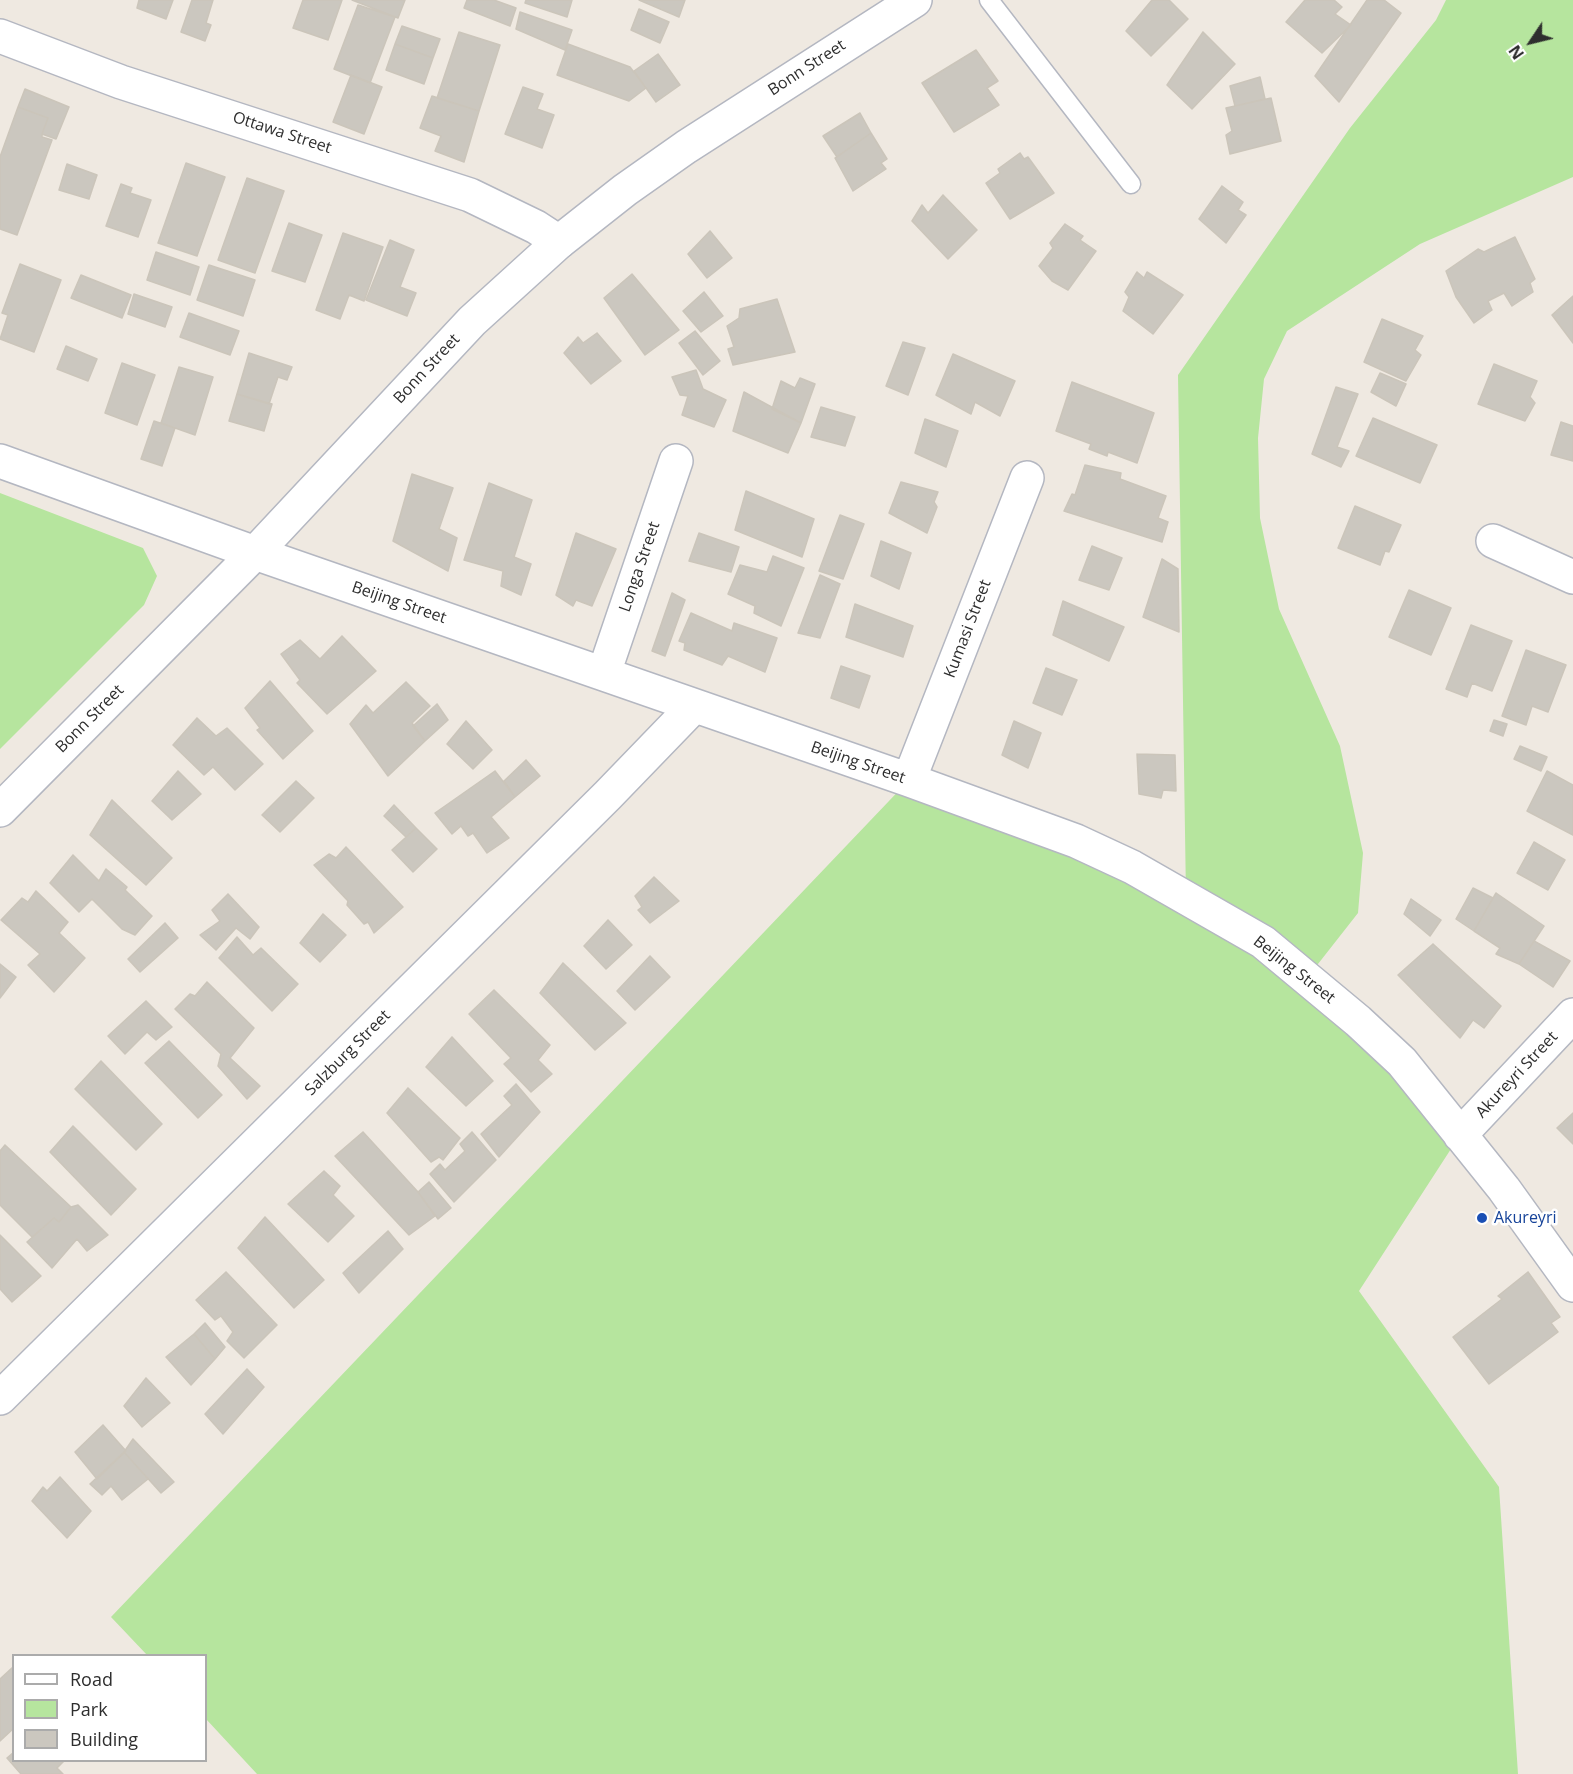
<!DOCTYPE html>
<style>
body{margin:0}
#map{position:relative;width:1573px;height:1774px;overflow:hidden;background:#efe9e1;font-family:"Open Sans",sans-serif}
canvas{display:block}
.legend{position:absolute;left:12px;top:1654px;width:195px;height:108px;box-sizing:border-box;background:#fff;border:2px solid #ababab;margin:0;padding:8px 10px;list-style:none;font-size:18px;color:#2e2e2e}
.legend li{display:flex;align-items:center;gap:12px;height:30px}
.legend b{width:30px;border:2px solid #ababab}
.north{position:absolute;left:1501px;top:12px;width:60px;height:60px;-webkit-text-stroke:4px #fff;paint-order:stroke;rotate:235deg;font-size:16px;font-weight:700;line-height:24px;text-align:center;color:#2e2e2e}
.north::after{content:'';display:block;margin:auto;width:21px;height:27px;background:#2e2e2e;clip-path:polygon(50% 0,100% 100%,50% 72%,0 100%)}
</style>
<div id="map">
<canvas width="1573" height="1774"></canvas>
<ul class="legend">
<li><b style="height:8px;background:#fff"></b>Road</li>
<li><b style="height:16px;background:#b6e59e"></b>Park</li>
<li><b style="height:16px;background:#cbc7bf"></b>Building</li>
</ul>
<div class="north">N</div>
</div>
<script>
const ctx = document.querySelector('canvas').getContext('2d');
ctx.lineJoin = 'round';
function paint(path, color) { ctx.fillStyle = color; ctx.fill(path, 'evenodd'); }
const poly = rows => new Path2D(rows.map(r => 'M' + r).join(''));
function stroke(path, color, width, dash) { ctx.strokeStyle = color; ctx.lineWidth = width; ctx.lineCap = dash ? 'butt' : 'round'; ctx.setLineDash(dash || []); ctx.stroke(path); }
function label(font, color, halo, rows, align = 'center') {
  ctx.font = font + ' "Open Sans",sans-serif'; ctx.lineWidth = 5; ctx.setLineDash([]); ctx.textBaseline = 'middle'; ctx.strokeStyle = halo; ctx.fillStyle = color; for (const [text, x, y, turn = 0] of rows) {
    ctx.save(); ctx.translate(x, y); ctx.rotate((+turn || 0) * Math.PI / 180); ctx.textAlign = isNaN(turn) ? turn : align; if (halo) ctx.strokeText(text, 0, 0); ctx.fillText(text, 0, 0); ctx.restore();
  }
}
paint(poly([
 [1446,0,1573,0,1573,177,1420,244,1287,331,1264,379,1258,438,1260,518,1279,609,1340,746,1363,853,1358,913,1307,978,1460,1135,1359,1291,1499,1487,1518,1774,257,1774,206,1719,206,1656,147,1655,111,1617,909,780,1186,897,1178,375,1350,128,1436,20],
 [0,493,143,548,157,576,144,605,0,749]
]), '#b6e59e');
const building = poly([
 [139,0,173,0,166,19,137,8,139,0],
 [192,0,213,0,206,23,211,25,205,41,181,32,192,0],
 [303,0,342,0,328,40,293,28,303,0],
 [352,0,405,0,398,18,352,0],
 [467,0,494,0,516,8,510,26,464,8,467,0],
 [526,0,572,0,567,17,525,3,526,0],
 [639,0,685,0,679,17,639,0],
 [1152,0,1169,0,1188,19,1151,56,1126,31,1152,0],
 [1305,0,1334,0,1342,7,1335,14,1351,25,1322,53,1286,22,1305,0],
 [1367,0,1384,0,1401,13,1339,102,1315,76,1367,0],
 [358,5,395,17,370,83,334,69,358,5],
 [639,9,669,22,660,43,631,30,639,9],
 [520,12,572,30,565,50,516,29,520,12],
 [402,26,440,39,433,58,395,44,402,26],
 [459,32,500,45,479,111,437,98,459,32],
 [1203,32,1235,64,1192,109,1167,85,1203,32],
 [395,44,433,58,424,84,386,70,395,44],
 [568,44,630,67,646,88,629,101,557,75,568,44],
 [976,50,998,81,987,88,999,105,954,132,922,83,976,50],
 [658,54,680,85,656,102,634,71,658,54],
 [351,75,382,87,364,134,333,122,351,75],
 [1260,77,1265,99,1235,106,1230,86,1260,77],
 [523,87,543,94,537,109,554,115,542,148,505,134,523,87],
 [25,89,69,107,56,139,42,134,48,118,18,107,25,89],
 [432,96,479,111,464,162,435,151,441,136,420,128,432,96],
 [1271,98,1281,141,1230,154,1226,135,1232,131,1226,108,1271,98],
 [18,107,48,118,42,134,42,137,52,140,17,235,0,229,0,157,18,107],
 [860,113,871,133,837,157,823,136,860,113],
 [871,133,887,159,881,163,886,169,853,191,835,158,871,133],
 [1020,153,1024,159,1028,157,1054,193,1010,219,986,183,1000,173,998,169,1020,153],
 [186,163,225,177,197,256,158,243,186,163],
 [67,164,97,175,89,199,59,190,67,164],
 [247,178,284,191,255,273,218,260,247,178],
 [121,184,132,188,130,193,151,200,138,237,106,226,121,184],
 [1222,186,1243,202,1238,210,1246,215,1226,243,1199,219,1222,186],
 [943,195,977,230,948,259,912,221,922,205,928,213,943,195],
 [289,223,322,235,305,282,272,271,289,223],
 [1065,224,1083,236,1080,240,1096,251,1068,290,1052,281,1039,266,1053,248,1050,243,1065,224],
 [710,231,732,258,707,278,688,254,710,231],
 [343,233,383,247,364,301,349,295,340,319,316,310,343,233],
 [1515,237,1535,279,1530,283,1533,292,1512,306,1504,293,1488,301,1492,310,1474,323,1456,297,1446,271,1478,249,1484,252,1515,237],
 [390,240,414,250,400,287,416,293,407,316,366,300,390,240],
 [156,252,199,267,190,295,147,280,156,252],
 [20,264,61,280,34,352,0,339,8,315,2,313,20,264],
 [209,265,255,280,243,316,197,300,209,265],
 [1137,272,1144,278,1147,272,1183,295,1153,334,1123,311,1129,297,1125,292,1137,272],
 [632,274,679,330,645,355,604,298,632,274],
 [81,275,131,295,122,318,71,298,81,275],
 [704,292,723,316,701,332,683,311,704,292],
 [134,294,172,307,165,327,128,314,134,294],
 [1573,296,1573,343,1552,315,1573,296],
 [777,299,795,352,733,365,728,349,734,347,727,326,739,318,740,309,777,299],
 [189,313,239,331,230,355,180,337,189,313],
 [1382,319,1423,336,1415,350,1421,355,1406,381,1364,362,1382,319],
 [695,331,720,361,703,375,679,343,695,331],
 [597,333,621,361,591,384,564,353,578,337,583,343,597,333],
 [903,342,925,348,908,395,886,386,903,342],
 [66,346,97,359,88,381,57,369,66,346],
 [249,353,292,367,287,380,278,377,269,404,237,394,249,353],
 [953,354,1015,381,1000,416,975,402,971,414,936,395,953,354],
 [122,363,155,375,137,425,105,413,122,363],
 [1494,364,1537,381,1530,397,1535,403,1525,421,1478,404,1494,364],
 [179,367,213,377,195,435,161,423,179,367],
 [696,370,703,389,726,400,714,427,682,415,688,396,680,395,672,377,696,370],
 [1380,373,1406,384,1396,406,1371,392,1380,373],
 [800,378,815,384,801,423,772,409,781,381,795,388,800,378],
 [1072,382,1154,413,1137,463,1108,452,1107,456,1089,449,1091,444,1056,431,1072,382],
 [1336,387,1358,394,1337,447,1349,451,1341,467,1312,454,1336,387],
 [744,392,801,423,788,453,733,431,744,392],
 [237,394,272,404,264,431,229,421,237,394],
 [821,407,855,417,845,446,811,437,821,407],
 [1373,418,1437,445,1420,483,1356,456,1373,418],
 [925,419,958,431,946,467,915,453,925,419],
 [154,421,175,428,162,466,141,459,154,421],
 [1561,422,1573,426,1573,461,1551,455,1561,422],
 [1085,465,1121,473,1120,479,1166,496,1158,518,1168,522,1162,542,1064,511,1072,494,1075,495,1085,465],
 [412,474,453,488,439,529,457,538,448,571,393,541,412,474],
 [901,482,938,492,934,502,937,507,927,533,889,513,901,482],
 [489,483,532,500,514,557,531,564,521,595,501,586,503,571,464,560,489,483],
 [746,491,814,519,802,557,735,530,746,491],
 [1355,506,1401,525,1389,552,1385,551,1380,565,1338,548,1355,506],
 [840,515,864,524,843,579,819,571,840,515],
 [576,533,616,549,592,606,576,600,573,606,556,595,576,533],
 [699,533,739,547,731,572,689,561,699,533],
 [881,541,911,553,899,589,871,576,881,541],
 [1092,546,1122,558,1109,590,1079,580,1092,546],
 [773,556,804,568,781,626,754,613,755,606,728,594,740,565,767,572,773,556],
 [1162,559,1178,569,1179,632,1143,617,1162,559],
 [820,575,840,584,820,638,798,633,820,575],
 [1409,590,1451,608,1431,655,1389,637,1409,590],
 [672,593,685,600,665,656,652,651,672,593],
 [1063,601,1124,627,1109,661,1053,635,1063,601],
 [855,604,913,626,903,657,846,637,855,604],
 [691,613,732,631,734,623,777,638,765,672,728,656,722,665,684,650,685,643,679,641,691,613],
 [1471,625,1512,641,1492,691,1472,683,1467,697,1446,689,1471,625],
 [342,636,376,671,327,714,297,683,300,680,281,654,300,640,320,659,342,636],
 [1526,650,1566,665,1548,712,1532,706,1526,725,1502,716,1526,650],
 [841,666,870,676,859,708,831,698,841,666],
 [1046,668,1077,680,1062,715,1033,703,1046,668],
 [270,681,313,731,283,759,257,730,260,728,245,708,270,681],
 [406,682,430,706,412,723,425,741,388,776,350,724,366,705,373,713,406,682],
 [437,704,448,720,425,741,413,726,437,704],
 [197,718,216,736,227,728,263,764,235,790,213,767,204,775,173,745,197,718],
 [1494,720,1507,724,1503,736,1490,731,1494,720],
 [466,721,492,750,473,769,447,744,466,721],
 [1014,721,1041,733,1028,768,1002,755,1014,721],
 [1520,746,1547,757,1541,771,1514,759,1520,746],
 [1137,754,1175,755,1176,791,1163,790,1161,798,1139,794,1137,754],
 [526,760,540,776,515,797,504,781,526,760],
 [178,771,201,794,172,820,152,801,178,771],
 [495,771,515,797,491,817,509,838,487,853,473,833,468,836,461,826,452,834,435,813,495,771],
 [1547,771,1573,785,1573,835,1527,811,1547,771],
 [296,781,314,798,280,832,262,815,296,781],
 [112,800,172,858,146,885,90,835,112,800],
 [394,805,416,828,406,837,384,816,394,805],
 [416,828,437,849,413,872,392,850,416,828],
 [1534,842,1565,860,1548,890,1517,873,1534,842],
 [346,847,403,907,374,933,368,922,364,924,347,905,348,901,314,865,329,854,336,858,346,847],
 [73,855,99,881,106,869,127,887,125,890,152,916,135,935,122,929,92,899,79,912,50,883,73,855],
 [654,877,679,901,650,923,638,910,642,907,635,896,654,877],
 [1473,888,1493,898,1474,931,1456,919,1473,888],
 [36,891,68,922,59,933,85,958,54,992,28,965,40,954,1,920,22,898,28,902,36,891],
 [1496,893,1544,926,1519,964,1496,954,1500,948,1474,931,1496,893],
 [228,894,259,927,250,939,236,928,216,950,200,935,220,921,212,910,228,894],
 [1411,899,1441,920,1430,936,1404,914,1411,899],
 [323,914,346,935,320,962,300,943,323,914],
 [608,920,632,945,606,969,584,946,608,920],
 [165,923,178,938,140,972,128,959,165,923],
 [237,937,253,955,261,948,298,984,272,1011,219,958,237,937],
 [1534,941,1570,961,1553,987,1519,964,1534,941],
 [1433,944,1501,1006,1484,1028,1473,1020,1460,1038,1398,975,1433,944],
 [650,956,670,977,635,1010,617,991,650,956],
 [563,963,626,1023,595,1050,540,993,563,963],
 [0,964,16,977,0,998,0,964],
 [207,982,254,1028,230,1058,260,1086,247,1099,218,1066,221,1054,175,1009,190,994,195,996,207,982],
 [494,990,550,1045,538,1060,552,1074,531,1092,504,1064,511,1058,469,1014,494,990],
 [146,1001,172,1027,156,1040,147,1032,125,1054,108,1036,146,1001],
 [452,1037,493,1081,466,1106,426,1067,452,1037],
 [169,1041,222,1095,198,1118,145,1063,169,1041],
 [101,1061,162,1124,136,1150,75,1089,101,1061],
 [516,1084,540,1112,499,1157,481,1134,512,1105,504,1096,516,1084],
 [408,1088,460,1138,443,1160,439,1157,431,1162,387,1113,408,1088],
 [1573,1113,1573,1144,1557,1128,1573,1113],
 [73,1126,136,1189,111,1215,50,1152,73,1126],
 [363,1132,418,1192,435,1216,409,1235,335,1156,363,1132],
 [472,1132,496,1160,454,1202,430,1174,440,1164,445,1170,465,1151,460,1144,472,1132],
 [5,1145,71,1207,59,1222,54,1218,32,1237,0,1205,0,1151,5,1145],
 [324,1171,340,1186,333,1195,354,1216,328,1242,288,1204,324,1171],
 [429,1182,451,1208,438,1219,418,1192,429,1182],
 [78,1205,108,1235,87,1251,77,1239,52,1268,27,1242,54,1218,59,1222,71,1207,78,1205],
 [265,1217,324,1280,294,1308,238,1248,265,1217],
 [388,1231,403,1249,359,1293,343,1273,388,1231],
 [0,1235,41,1276,12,1302,0,1289,0,1235],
 [226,1272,277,1325,244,1358,227,1341,233,1332,221,1316,215,1320,196,1300,226,1272],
 [1528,1272,1560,1317,1551,1323,1558,1332,1489,1384,1453,1337,1502,1299,1498,1296,1528,1272],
 [205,1323,225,1347,215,1359,194,1334,205,1323],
 [194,1334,215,1359,191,1385,166,1357,194,1334],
 [247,1369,264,1387,223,1434,205,1414,247,1369],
 [146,1378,170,1403,142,1427,124,1406,146,1378],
 [103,1425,126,1451,97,1479,75,1452,103,1425],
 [133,1439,174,1482,161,1493,124,1452,133,1439],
 [124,1452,148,1479,122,1500,111,1486,102,1495,90,1484,124,1452],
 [60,1477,91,1511,67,1538,32,1501,43,1487,47,1491,60,1477],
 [13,1667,14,1728,0,1741,0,1679,13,1667],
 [14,1752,14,1760,65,1760,57,1768,63,1774,21,1774,7,1758,14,1752]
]);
paint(building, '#cbc7bf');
stroke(building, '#cbc5ba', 1.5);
const lane = poly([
 [989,0,1131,184]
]);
const street = poly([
 [0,36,121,82,470,195,536,227,559,242],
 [0,461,255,553,909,780,1076,841,1132,867,1263,942,1358,1021,1402,1062,1504,1189,1573,1285],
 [1493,541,1573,577],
 [604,673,676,461],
 [909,780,1027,478],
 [1460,1135,1573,1015],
 [0,1398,608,795,694,706]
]);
const secondary = poly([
 [0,810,255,553,472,321,559,242,625,190,686,147,915,0]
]);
stroke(lane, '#b4b7c1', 21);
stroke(street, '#b4b7c1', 36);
stroke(secondary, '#b4b7c1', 36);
stroke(lane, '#fff', 18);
stroke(street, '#fff', 33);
stroke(secondary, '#fff', 33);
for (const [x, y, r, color] of [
 [1482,1218,6,"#1a4fb4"]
]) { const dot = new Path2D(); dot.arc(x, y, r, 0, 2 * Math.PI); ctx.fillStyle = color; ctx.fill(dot); stroke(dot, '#fff', 2); }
label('16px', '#2e2e2e', '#fff', [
 ["Bonn Street",807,68,-33],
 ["Ottawa Street",282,133,18],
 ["Bonn Street",427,369,-47],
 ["Longa Street",640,567,-71],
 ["Beijing Street",399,603,19],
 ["Kumasi Street",968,629,-69],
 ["Bonn Street",90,719,-45],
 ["Beijing Street",858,763,19],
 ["Beijing Street",1294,970,38],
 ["Salzburg Street",348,1053,-45],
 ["Akureyri Street",1517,1075,-47]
]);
label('16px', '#164399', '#fff', [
 ["Akureyri",1494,1218]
], 'left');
</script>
